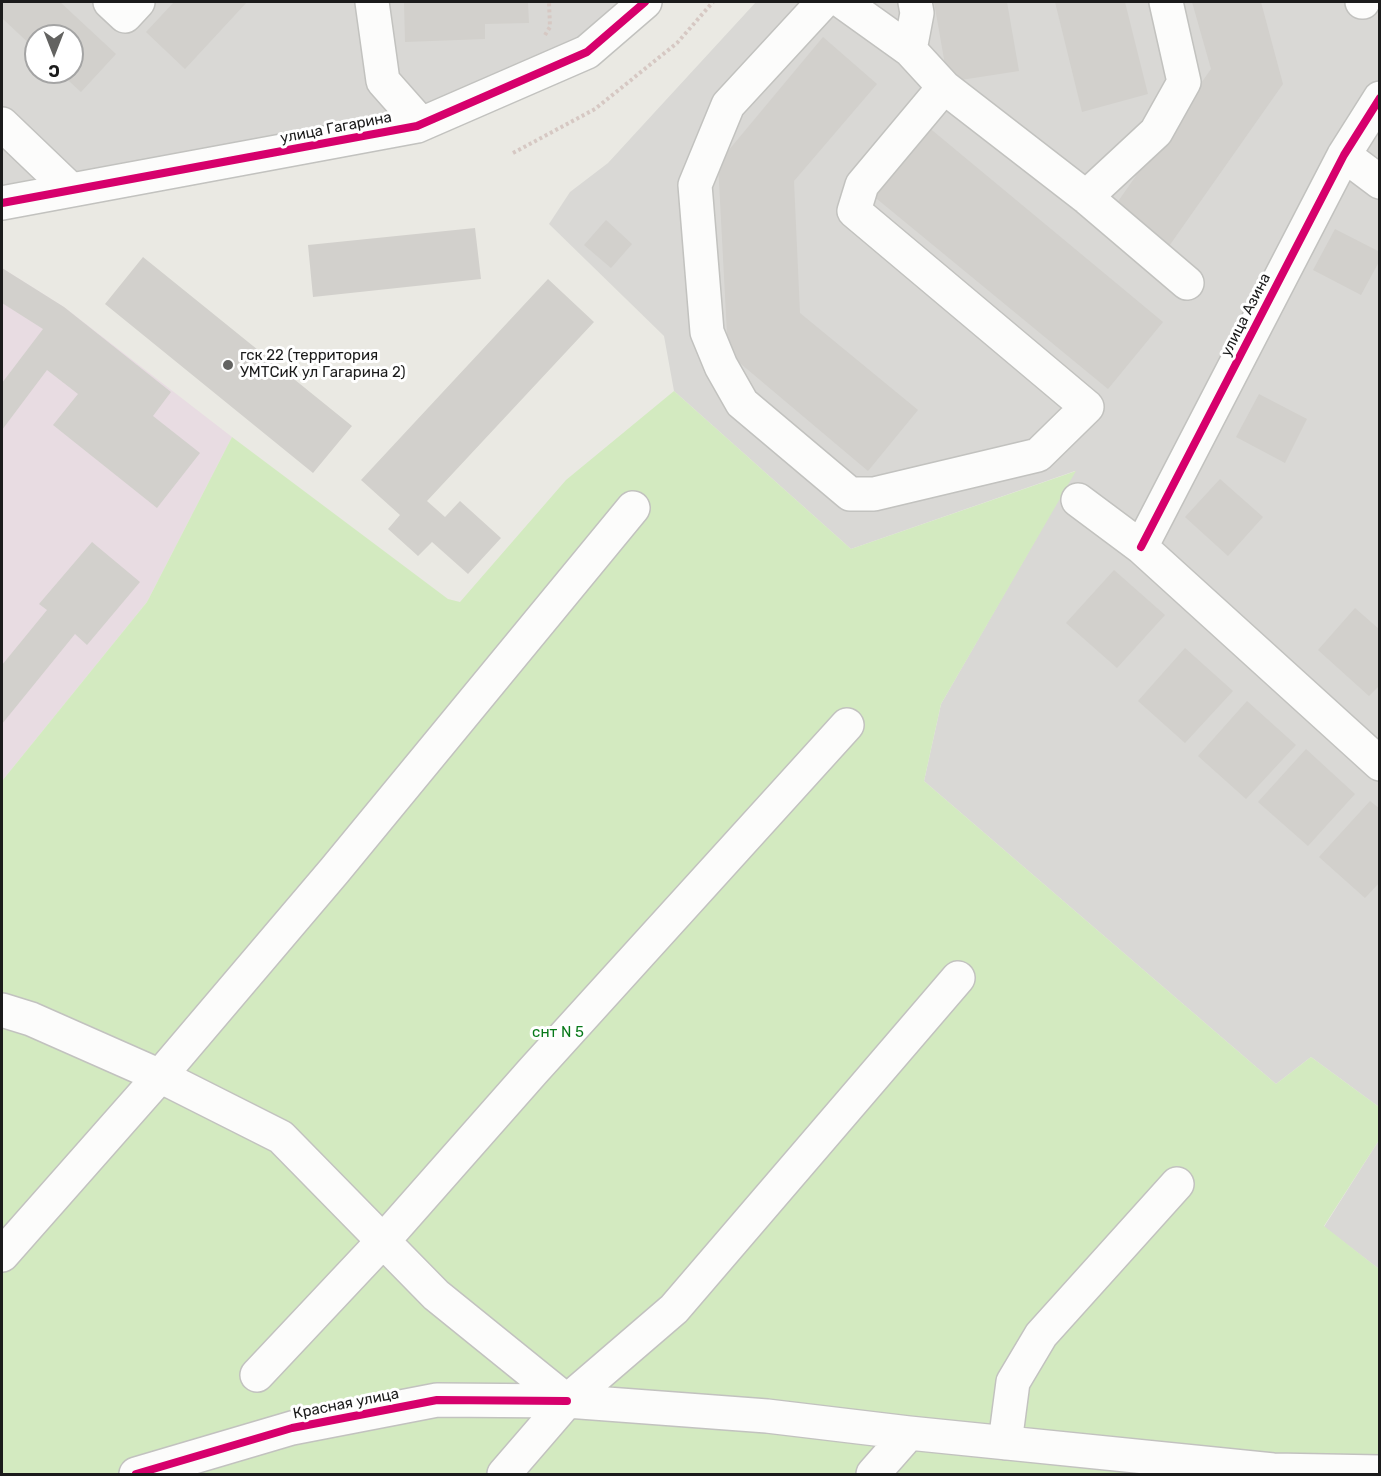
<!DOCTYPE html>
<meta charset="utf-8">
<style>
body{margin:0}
#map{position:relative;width:1381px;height:1476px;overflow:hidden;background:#eae9e3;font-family:Rubik,sans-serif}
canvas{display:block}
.frame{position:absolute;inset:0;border:3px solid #1b1b1b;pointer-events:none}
.north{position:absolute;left:24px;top:24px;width:60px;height:60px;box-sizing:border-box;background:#fff;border:2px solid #a4a4a4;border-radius:50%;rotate:180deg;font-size:16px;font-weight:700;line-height:24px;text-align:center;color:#1b1b1b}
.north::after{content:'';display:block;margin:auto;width:21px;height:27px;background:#636361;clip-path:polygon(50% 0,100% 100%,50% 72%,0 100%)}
</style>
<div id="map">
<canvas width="1381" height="1476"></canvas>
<div class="frame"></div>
<div class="north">С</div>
</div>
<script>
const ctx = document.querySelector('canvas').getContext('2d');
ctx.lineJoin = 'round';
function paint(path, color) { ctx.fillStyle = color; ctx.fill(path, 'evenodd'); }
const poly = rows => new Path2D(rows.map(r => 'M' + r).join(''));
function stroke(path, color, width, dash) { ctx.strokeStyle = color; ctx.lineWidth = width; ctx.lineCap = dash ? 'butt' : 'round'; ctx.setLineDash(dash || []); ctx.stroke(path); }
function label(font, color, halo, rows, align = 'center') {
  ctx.font = font + ' Rubik,sans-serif'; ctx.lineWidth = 6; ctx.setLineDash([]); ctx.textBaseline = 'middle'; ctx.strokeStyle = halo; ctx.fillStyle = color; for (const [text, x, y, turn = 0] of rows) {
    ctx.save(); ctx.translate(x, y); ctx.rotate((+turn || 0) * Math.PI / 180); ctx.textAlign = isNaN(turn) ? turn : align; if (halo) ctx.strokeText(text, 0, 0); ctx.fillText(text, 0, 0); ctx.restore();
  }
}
paint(poly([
 [2,2,645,2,417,126,2,203],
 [36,36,72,36,72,72,36,72],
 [756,2,1379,2,1379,1107,1311,1057,1276,1084,924,781,941,704,1075,471,851,549,674,391,664,336,549,224,570,192,608,163],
 [1379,1140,1379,1269,1324,1227]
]), '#d9d8d5');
paint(poly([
 [2,268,64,307,232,437,147,602,2,781]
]), '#e8dce2');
paint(poly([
 [674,391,851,549,1076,471,941,704,924,781,1276,1084,1311,1057,1379,1107,1379,1140,1324,1226,1379,1269,1379,1474,2,1474,2,781,147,602,232,437,448,599,460,602,566,480]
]), '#d3eac0');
paint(poly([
 [2,2,60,2,116,54,81,92,59,72,72,72,72,36,36,36,36,50,2,18],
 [174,2,247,2,185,69,146,32],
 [404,2,528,2,529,23,485,24,485,39,405,42],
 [934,2,1007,2,1019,71,948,82],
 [1055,2,1125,2,1148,94,1082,112],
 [1192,2,1261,2,1283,84,1167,249,1112,210,1211,69],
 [823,37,877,84,794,181,800,313,918,410,868,471,728,353,718,163],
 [927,126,1163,322,1108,389,871,194],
 [606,220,632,244,611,268,584,245],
 [475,228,481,279,313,297,308,245],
 [1335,229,1380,252,1380,260,1361,295,1313,270],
 [143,257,352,426,313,473,105,304],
 [2,268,64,307,171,392,153,416,200,453,157,508,53,425,78,394,47,370,2,430,2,383,43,329,2,303],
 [548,279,594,322,427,501,445,517,460,501,501,538,468,574,432,542,418,556,388,529,400,515,361,480],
 [1259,394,1307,419,1285,463,1236,437],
 [1220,479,1263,517,1228,556,1185,517],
 [92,542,140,582,87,645,75,634,2,724,2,665,47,610,39,604],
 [1114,570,1165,615,1117,668,1066,623],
 [1355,608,1380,630,1380,685,1369,696,1318,650],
 [1185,648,1233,691,1185,743,1138,701],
 [1247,701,1296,745,1246,799,1198,756],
 [1306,749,1355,794,1308,846,1258,802],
 [1370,801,1380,809,1380,882,1365,898,1319,857]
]), '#d2d0cc');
const minor = poly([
 [110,2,125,16,138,2],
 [372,2,383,81,414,116,417,126],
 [823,2,728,105,695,185,707,332,721,366,742,403,850,494,874,494,1038,455,1087,407,854,211,862,185,944,87],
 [843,2,910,50],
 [915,2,917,13,910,50,944,87,1086,197,1187,283],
 [1362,2,1363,2],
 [2,124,71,190],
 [1344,155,1380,182],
 [1086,197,1156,132,1184,82,1166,2],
 [2,203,417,126,587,52,645,2],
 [1078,500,1141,547,1380,764],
 [1141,547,1344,155,1380,98],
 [2,1010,31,1019,160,1076,281,1137,436,1295,567,1401,767,1416,909,1433,1273,1470,1380,1472],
 [2,1255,160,1076,335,870,633,508],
 [257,1375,383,1241,533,1071,847,725],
 [1005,1443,1013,1382,1041,1335,1177,1184],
 [136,1474,292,1428,437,1400,567,1401],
 [504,1474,567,1401,674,1309,958,978],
 [873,1474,909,1433]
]);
stroke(minor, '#c2c2bf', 36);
stroke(poly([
 [545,35,550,27,549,2],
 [513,153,595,109,677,43,713,2]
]), '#d6c8c3', 4, [3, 3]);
stroke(minor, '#fcfcfb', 33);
stroke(poly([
 [2,203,417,126,587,52,645,2],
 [1141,547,1344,155,1380,98],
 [136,1474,292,1428,437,1400,567,1401]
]), '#d6006c', 8);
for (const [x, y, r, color] of [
 [228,365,6,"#636361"]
]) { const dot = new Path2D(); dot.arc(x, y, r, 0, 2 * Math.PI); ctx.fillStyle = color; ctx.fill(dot); stroke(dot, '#fff', 2); }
label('15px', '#1b1b1b', '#fff', [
 ["улица Гагарина",336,128,-11],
 ["улица Азина",1246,315,-63],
 ["Красная улица",346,1404,-11]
]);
label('15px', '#1b1b1b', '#fff', [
 ["гск 22 (территория",240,356],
 ["УМТСиК ул Гагарина 2)",240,373]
], 'left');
label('15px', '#08791a', '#fff', [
 ["снт N 5",558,1033]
]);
</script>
